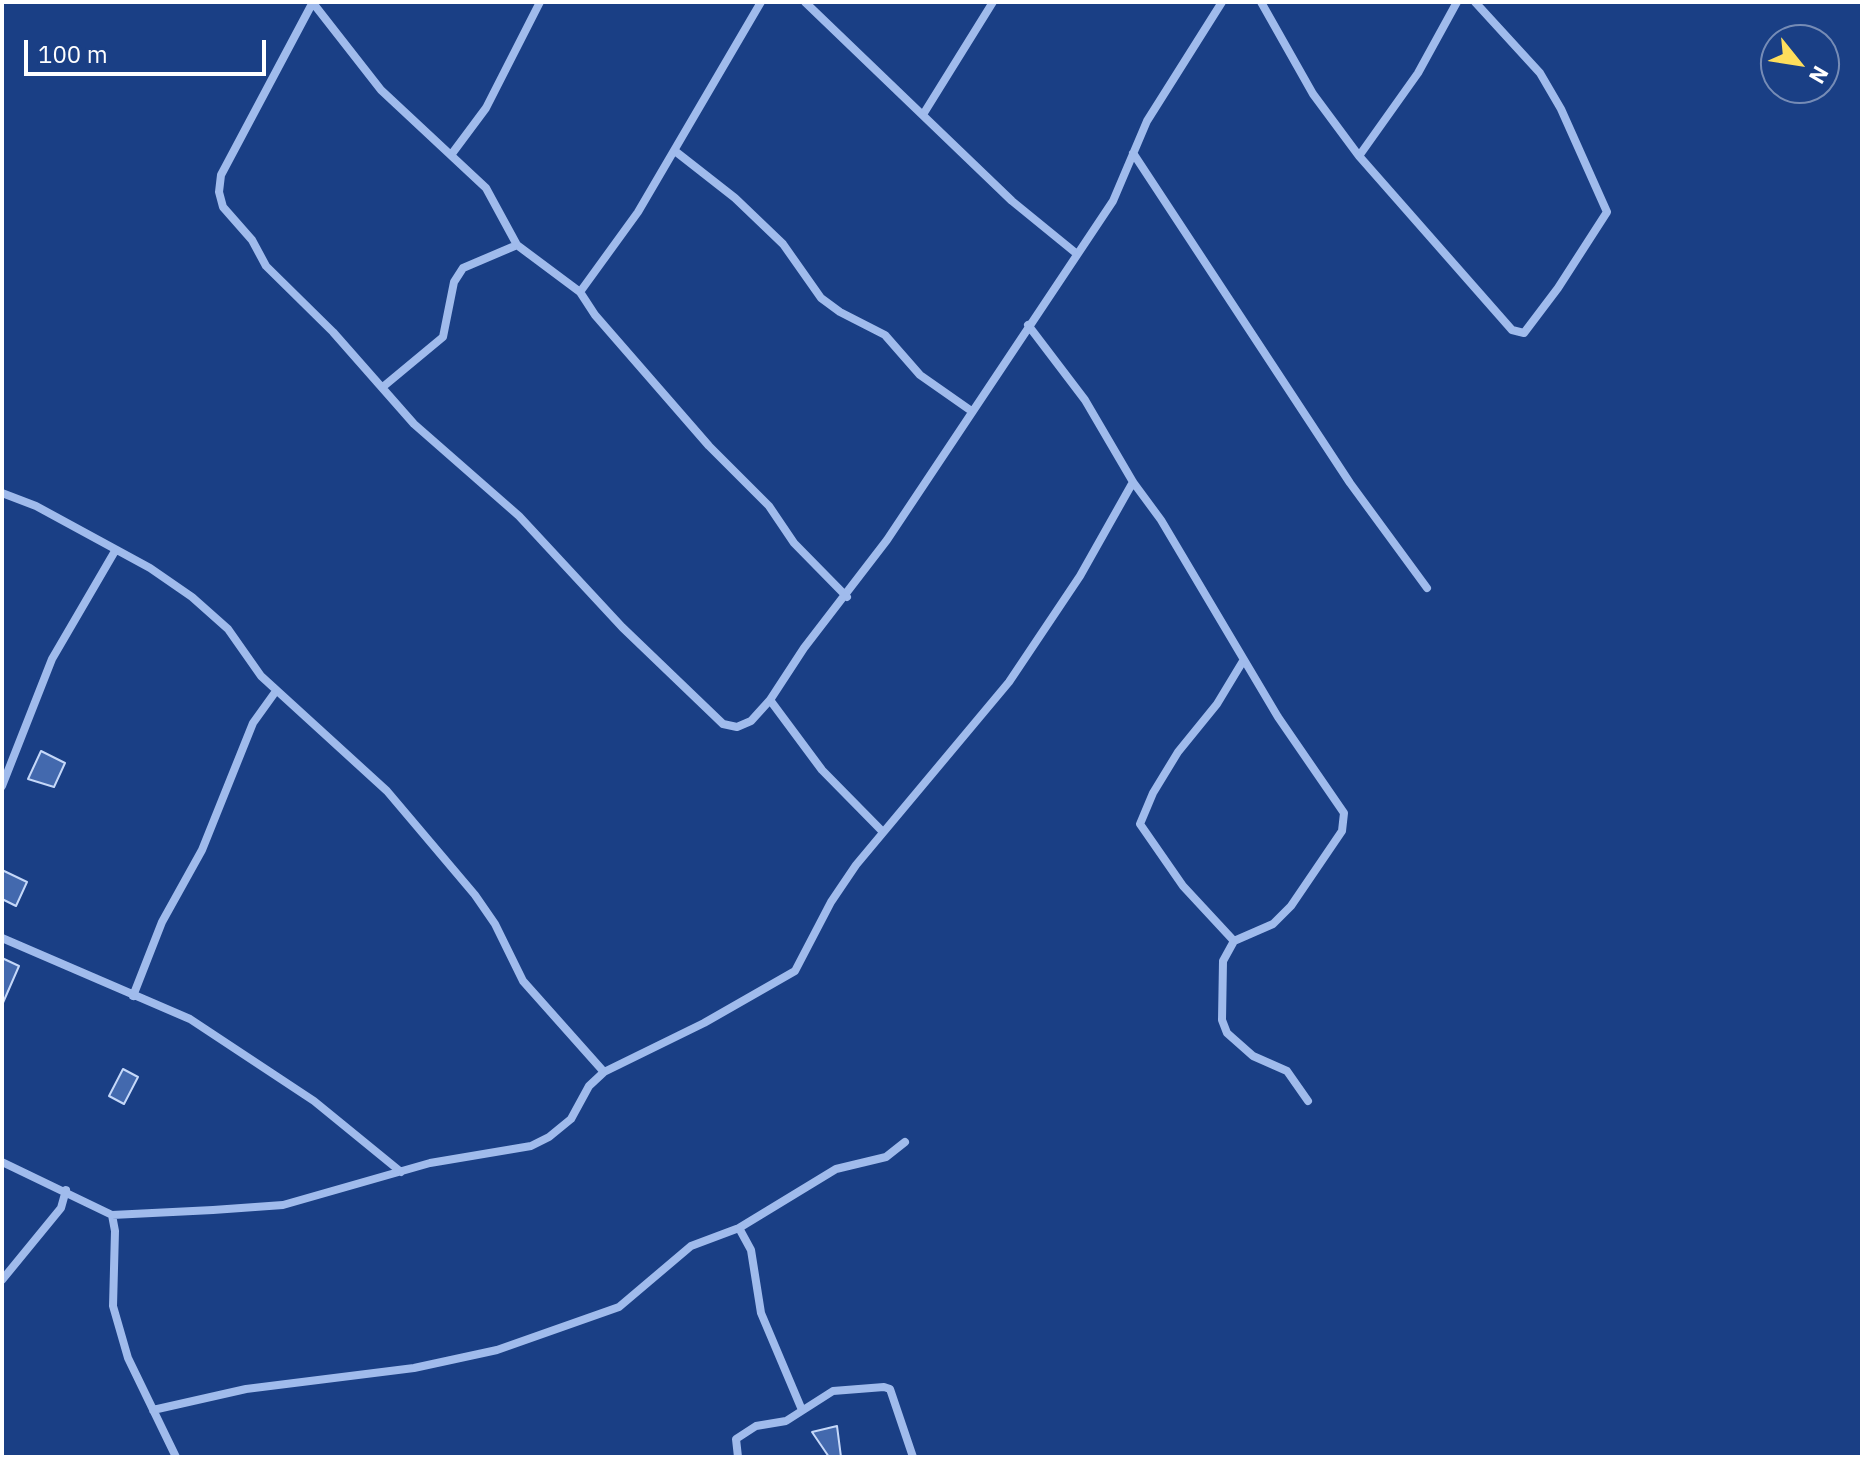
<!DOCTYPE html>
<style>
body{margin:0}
#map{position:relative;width:1864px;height:1459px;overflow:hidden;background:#1a3f85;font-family:"IBM Plex Sans",sans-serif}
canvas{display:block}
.frame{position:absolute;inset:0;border:4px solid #fff;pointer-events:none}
.north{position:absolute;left:1760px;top:24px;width:80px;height:80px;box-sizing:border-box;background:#1a3f85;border:2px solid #768cb6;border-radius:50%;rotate:120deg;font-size:22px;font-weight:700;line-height:32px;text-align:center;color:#fff}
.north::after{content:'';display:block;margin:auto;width:28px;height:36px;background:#fede5c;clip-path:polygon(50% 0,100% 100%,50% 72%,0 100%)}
.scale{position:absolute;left:24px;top:40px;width:242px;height:36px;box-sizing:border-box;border:4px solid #fff;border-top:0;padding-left:10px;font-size:24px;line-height:28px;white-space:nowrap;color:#fff;-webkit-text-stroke:6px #1a3f85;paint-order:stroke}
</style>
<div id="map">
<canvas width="1864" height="1459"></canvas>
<div class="frame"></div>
<div class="north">N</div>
<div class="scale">100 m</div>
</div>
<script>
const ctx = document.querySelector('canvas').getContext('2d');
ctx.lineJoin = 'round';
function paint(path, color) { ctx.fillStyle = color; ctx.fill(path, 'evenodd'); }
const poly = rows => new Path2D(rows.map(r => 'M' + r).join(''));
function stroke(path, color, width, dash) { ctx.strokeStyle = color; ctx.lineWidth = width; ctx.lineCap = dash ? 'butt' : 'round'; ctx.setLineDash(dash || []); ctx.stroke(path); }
const building = poly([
 [41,751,65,763,54,787,28,779,41,751],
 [2,870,27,882,16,906,2,899,2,870],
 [2,958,19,966,2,1005,2,958],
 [123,1069,138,1077,124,1104,109,1096,123,1069],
 [837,1426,841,1457,829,1457,812,1432,837,1426]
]);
paint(building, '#4369ae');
stroke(building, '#c5d8f9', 2);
stroke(poly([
 [313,2,221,175,219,192,223,207,252,240,266,266,333,332,414,424,519,516,622,627,723,724,737,727,751,721,770,700,804,648,887,540,1113,201,1147,121,1222,2],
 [805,2,1012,201,1077,254],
 [1261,2,1313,94,1359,156,1418,73,1457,2],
 [313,3,381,90,486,188,517,245,580,292,595,315,709,446,769,506,794,543,847,597],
 [924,113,993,2],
 [675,151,735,198,783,244,821,298,840,312,885,335,920,375,970,410],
 [1133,153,1350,483,1427,588],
 [451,155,486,108,540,2],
 [1359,156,1512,330,1524,333,1558,288,1607,212,1561,109,1540,73,1475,2],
 [580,292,638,212,761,2],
 [1028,325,1085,400,1133,482,1161,520,1278,717,1344,813,1342,831,1291,906,1273,924,1234,941,1223,961,1222,1020,1227,1033,1253,1056,1287,1071,1308,1101],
 [384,386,443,337,454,282,463,268,517,245],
 [2,493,36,506,150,568,192,597,228,629,261,676,387,791,475,895,495,924,523,981,604,1072],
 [770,700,822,770,882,831],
 [2,786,52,659,115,551],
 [2,938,190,1019,314,1101,401,1172],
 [1234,941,1183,886,1140,824,1153,793,1178,752,1217,704,1243,661],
 [133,996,162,922,202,850,253,723,276,691],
 [2,1162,112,1215,213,1210,283,1205,430,1163,531,1146,549,1137,571,1119,589,1086,604,1072,704,1023,795,971,831,902,856,865,1009,682,1080,576,1133,482],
 [112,1215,115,1231,113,1306,128,1358,176,1457],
 [739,1228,751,1250,761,1313,802,1410],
 [2,1280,61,1208,66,1190],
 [153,1410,246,1389,414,1368,497,1350,619,1307,691,1246,739,1228,836,1169,886,1157,905,1142],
 [738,1457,736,1439,756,1426,786,1421,833,1391,884,1387,890,1389,913,1457]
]), '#a0bbec', 8);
</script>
